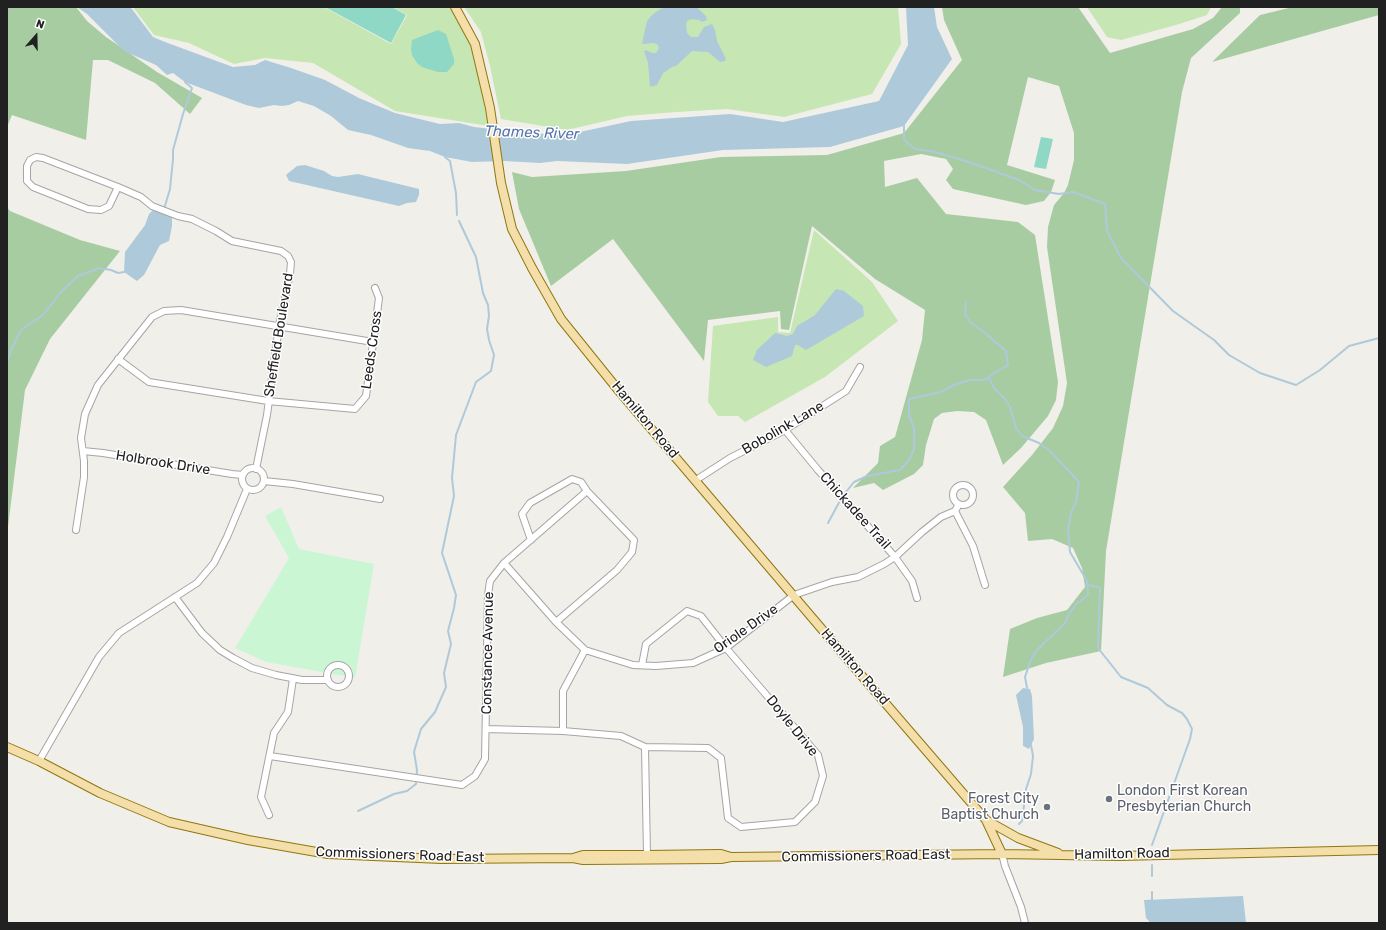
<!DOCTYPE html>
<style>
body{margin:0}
#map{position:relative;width:1386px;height:930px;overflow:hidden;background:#f1efe9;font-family:Rubik,sans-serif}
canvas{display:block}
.frame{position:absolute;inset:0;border:8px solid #212121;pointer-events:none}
.north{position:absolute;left:16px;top:16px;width:40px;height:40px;-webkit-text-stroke:3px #fff;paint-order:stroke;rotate:20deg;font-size:11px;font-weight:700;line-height:16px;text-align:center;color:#212121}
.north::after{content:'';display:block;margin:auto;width:14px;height:18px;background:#212121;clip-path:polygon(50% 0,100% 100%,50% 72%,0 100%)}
</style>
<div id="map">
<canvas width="1386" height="930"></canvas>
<div class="frame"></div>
<div class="north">N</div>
</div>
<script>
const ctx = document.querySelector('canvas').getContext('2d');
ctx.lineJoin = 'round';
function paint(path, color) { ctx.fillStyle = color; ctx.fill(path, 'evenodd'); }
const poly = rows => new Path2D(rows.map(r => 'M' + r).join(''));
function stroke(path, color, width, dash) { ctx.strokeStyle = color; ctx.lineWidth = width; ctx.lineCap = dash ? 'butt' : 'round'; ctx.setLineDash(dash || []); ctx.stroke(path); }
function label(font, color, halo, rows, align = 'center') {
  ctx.font = font + ' Rubik,sans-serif'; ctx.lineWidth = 3; ctx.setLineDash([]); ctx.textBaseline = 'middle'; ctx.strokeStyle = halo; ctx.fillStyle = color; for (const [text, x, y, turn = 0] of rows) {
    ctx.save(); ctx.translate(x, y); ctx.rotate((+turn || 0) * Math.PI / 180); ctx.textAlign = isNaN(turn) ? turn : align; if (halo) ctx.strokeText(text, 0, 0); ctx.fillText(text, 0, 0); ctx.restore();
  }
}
paint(poly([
 [133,7,324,7,391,44,407,15,393,7,450,7,471,45,489,126,395,111,313,63,265,58,234,64,189,43,154,35],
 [464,7,898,7,901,44,872,94,784,117,727,109,676,112,627,116,567,130,501,119,490,66,481,32],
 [1087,7,1211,7,1207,15,1176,25,1121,40,1107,37],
 [814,230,872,282,898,321,825,377,745,422,738,416,718,416,708,402,713,326,778,317,778,332,790,333]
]), '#c6e6b4');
paint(poly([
 [7,7,76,7,87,21,106,37,157,72,202,98,190,114,155,83,108,60,93,60,86,140,12,115,7,127],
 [942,7,1078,7,1110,53,1193,29,1213,18,1222,7,1240,7,1240,13,1191,58,1182,92,1106,551,1101,651,1046,663,1003,677,1010,629,1037,618,1067,610,1085,587,1082,568,1073,548,1052,539,1028,541,1025,513,1003,487,1032,455,1053,428,1063,406,1067,383,1047,247,1048,227,1054,205,1064,193,1068,185,1074,160,1074,133,1059,86,1028,77,1007,165,1055,180,1051,192,1044,201,1026,205,953,189,946,180,953,169,946,159,921,154,884,161,885,187,917,178,946,214,1018,222,1035,235,1058,382,1056,400,1048,416,1021,448,1003,465,986,420,974,412,957,411,942,413,934,419,926,445,923,465,914,474,883,490,874,483,853,488,878,463,880,446,895,437,922,340,925,310,875,279,812,226,789,330,781,329,780,311,708,320,704,361,613,239,551,286,519,209,512,172,532,177,626,171,721,157,827,155,904,133,962,60,944,20],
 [1293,7,1379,7,1379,15,1212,62,1260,15],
 [7,207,10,211,80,240,120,251,50,339,25,390,7,535]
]), '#a8cca1');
paint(poly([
 [281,507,299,549,374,564,355,678,266,662,235,648,289,558,265,516]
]), '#cbf6d4');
paint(poly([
 [325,7,392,7,406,15,391,43],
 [438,30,446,34,454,59,454,64,447,72,438,72,422,67,417,63,412,55,411,50,412,40],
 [1041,137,1053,139,1046,169,1034,167]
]), '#8fd8c5');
paint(poly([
 [77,7,129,7,132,9,153,37,165,42,233,67,255,65,265,60,291,68,325,80,359,98,395,113,440,124,459,123,474,127,528,133,566,135,631,121,730,114,783,122,879,101,908,45,906,7,934,7,937,27,952,59,904,126,830,147,723,150,627,164,557,161,540,163,504,161,472,162,445,157,430,151,408,148,371,135,348,130,331,116,314,106,298,101,289,105,282,106,274,105,259,108,246,105,185,82,173,73,167,75,156,65,124,51,87,14],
 [667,7,696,7,701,11,706,16,707,20,702,22,699,20,691,19,687,21,686,25,687,33,691,37,698,37,704,27,712,24,715,30,717,41,726,59,725,61,720,62,708,52,692,51,676,66,672,67,663,73,657,85,650,87,648,63,644,51,646,50,652,53,656,53,659,48,658,45,654,43,642,44,643,39,647,21,652,15,660,9],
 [305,165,324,171,332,176,338,177,358,174,419,189,419,195,416,202,407,203,399,206,289,181,286,175,297,166],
 [156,207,172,215,172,226,169,241,160,245,144,275,137,281,124,272,125,252,145,225,149,214],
 [836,289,844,291,863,306,864,316,806,350,798,345,795,345,792,356,766,367,753,360,757,350,775,333,787,336,793,334,797,326,815,315],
 [1023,688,1030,689,1032,696,1034,739,1029,749,1023,746,1023,727,1016,695],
 [1243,896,1246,923,1151,923,1146,918,1144,900]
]), '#aecada');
stroke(poly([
 [904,126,904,140,915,149,935,152,972,163,1019,180,1035,190,1059,194,1073,192,1105,204,1107,231,1121,258,1173,311,1214,340,1229,355,1260,373,1296,385,1320,370,1349,346,1379,338],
 [445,157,450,161,456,193,457,215],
 [164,209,170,189,173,159,173,150,183,114,192,88,185,82],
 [7,362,12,348,21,330,43,315,61,292,78,276,99,268,111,270,118,273,124,272],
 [989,378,994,388,1005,399,1010,407,1016,428,1022,436,1039,443,1050,451,1079,482,1076,502,1071,513,1068,530,1070,552,1087,581,1088,594,1080,602,1078,602,1069,614,1065,623,1036,651,1030,662,1025,677,1027,688],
 [828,523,842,497,854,482,867,476,900,470,909,460,914,449,914,428,909,416,909,399,941,392,954,385,969,380,983,380,989,378,988,377,1008,365,1006,351,984,332,971,323,965,314,966,302],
 [1086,584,1100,588,1098,648,1121,677,1148,688,1167,705,1182,713,1187,719,1192,729,1190,739,1152,845],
 [358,811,394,794,407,791,416,784,417,770,414,752,416,745,421,729,435,712,446,687,444,673,451,644,448,631,454,608,456,595,442,553,454,496,452,478,456,435,476,382,491,371,494,355,489,340,487,329,489,316,488,305,483,293,476,257,459,221],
 [1019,824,1022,821,1026,789,1031,774,1033,756,1031,745],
 [1152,865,1152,876],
 [1152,892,1152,900]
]), '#aecada', 2);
const minor = poly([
 [118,187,109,206,101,210,88,209,33,187,27,181,27,166,30,160,36,157,43,158,118,187,141,197,152,206,178,216,192,219,216,231,232,241,281,251,288,256,291,262,290,274,279,326,267,415,256,469],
 [118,359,149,382,268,401,355,409,366,396,379,298,375,288],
 [785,430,818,470,895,557,912,581,917,598],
 [83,451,103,453,232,474,243,475],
 '242 479a11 11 0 1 1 22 0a11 11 0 1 1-22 0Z',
 [696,480,730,458,785,430,846,391,860,367],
 [264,481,293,484,380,499],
 '953 495a10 10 0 1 1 20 0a10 10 0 1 1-20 0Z',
 [955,511,973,546,985,585],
 [76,530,84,477,84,461,81,438,85,414,98,385,152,317,164,311,181,310,373,342],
 [531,540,522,514,530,503,572,479,581,482,587,491],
 [504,563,556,622,585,650,633,665,656,666,693,663,726,648,794,595,832,582,858,577,884,564,895,557,922,532,941,517,955,511,959,504],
 [175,597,202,633,220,650,233,658,252,668,276,675,302,680,328,680],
 '327 676a11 11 0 1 1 22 0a11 11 0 1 1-22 0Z',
 [486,729,563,731,621,736,645,747,708,748,721,758,728,818,741,827,795,822,815,802,823,776,818,755,726,648,701,616,687,611,646,644,642,665],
 [563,731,563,691,585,650],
 [645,747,647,855],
 [270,756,462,785,475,776,485,759,488,595,490,581,504,563,587,491,634,540,632,552,617,570,556,622],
 [39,761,99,657,119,633,197,583,214,563,227,537,247,489],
 [269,815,261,797,274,733,288,712,293,679],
 [1002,854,1005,866,1021,907,1025,923]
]);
const major = poly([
 [455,7,475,44,490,108,501,183,512,229,532,268,561,319,619,391,843,654,986,820,1002,854],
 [7,747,39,761,100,793,169,822,248,840,328,854,441,859,573,858,583,860,721,859,731,857,721,854,647,855,583,855,573,858],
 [986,820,1018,838,1058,853],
 [731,857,1002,854,1119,856,1379,850]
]);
stroke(minor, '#a5a5a5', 8);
stroke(major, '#91770e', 10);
stroke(minor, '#fff', 6);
stroke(major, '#f4deaa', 8);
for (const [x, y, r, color] of [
 [1109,799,4,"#6b7280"],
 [1047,807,4,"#6b7280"]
]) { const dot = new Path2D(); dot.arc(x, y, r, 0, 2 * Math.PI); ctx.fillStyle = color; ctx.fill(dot); stroke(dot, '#fff', 1.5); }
label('14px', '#212121', '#fff', [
 ["Sheffield Boulevard",279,335,-81],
 ["Leeds Cross",372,350,-82],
 ["Hamilton Road",645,420,50],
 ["Bobolink Lane",783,428,-30],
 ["Holbrook Drive",163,463,9],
 ["Chickadee Trail",855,511,48],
 ["Oriole Drive",746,629,-35],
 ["Constance Avenue",488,653,-89],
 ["Hamilton Road",855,667,49],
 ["Doyle Drive",792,726,51],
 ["Hamilton Road",1122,854,-1],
 ["Commissioners Road East",400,855,2],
 ["Commissioners Road East",866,856,-1]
]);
label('14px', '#5b616d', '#fff', [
 ["London First Korean",1117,791],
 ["Presbyterian Church",1117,807],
 ["Forest City",1039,799,"right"],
 ["Baptist Church",1039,815,"right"]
], 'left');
label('italic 15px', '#5574aa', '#fff', [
 ["Thames River",532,133,2]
]);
</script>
